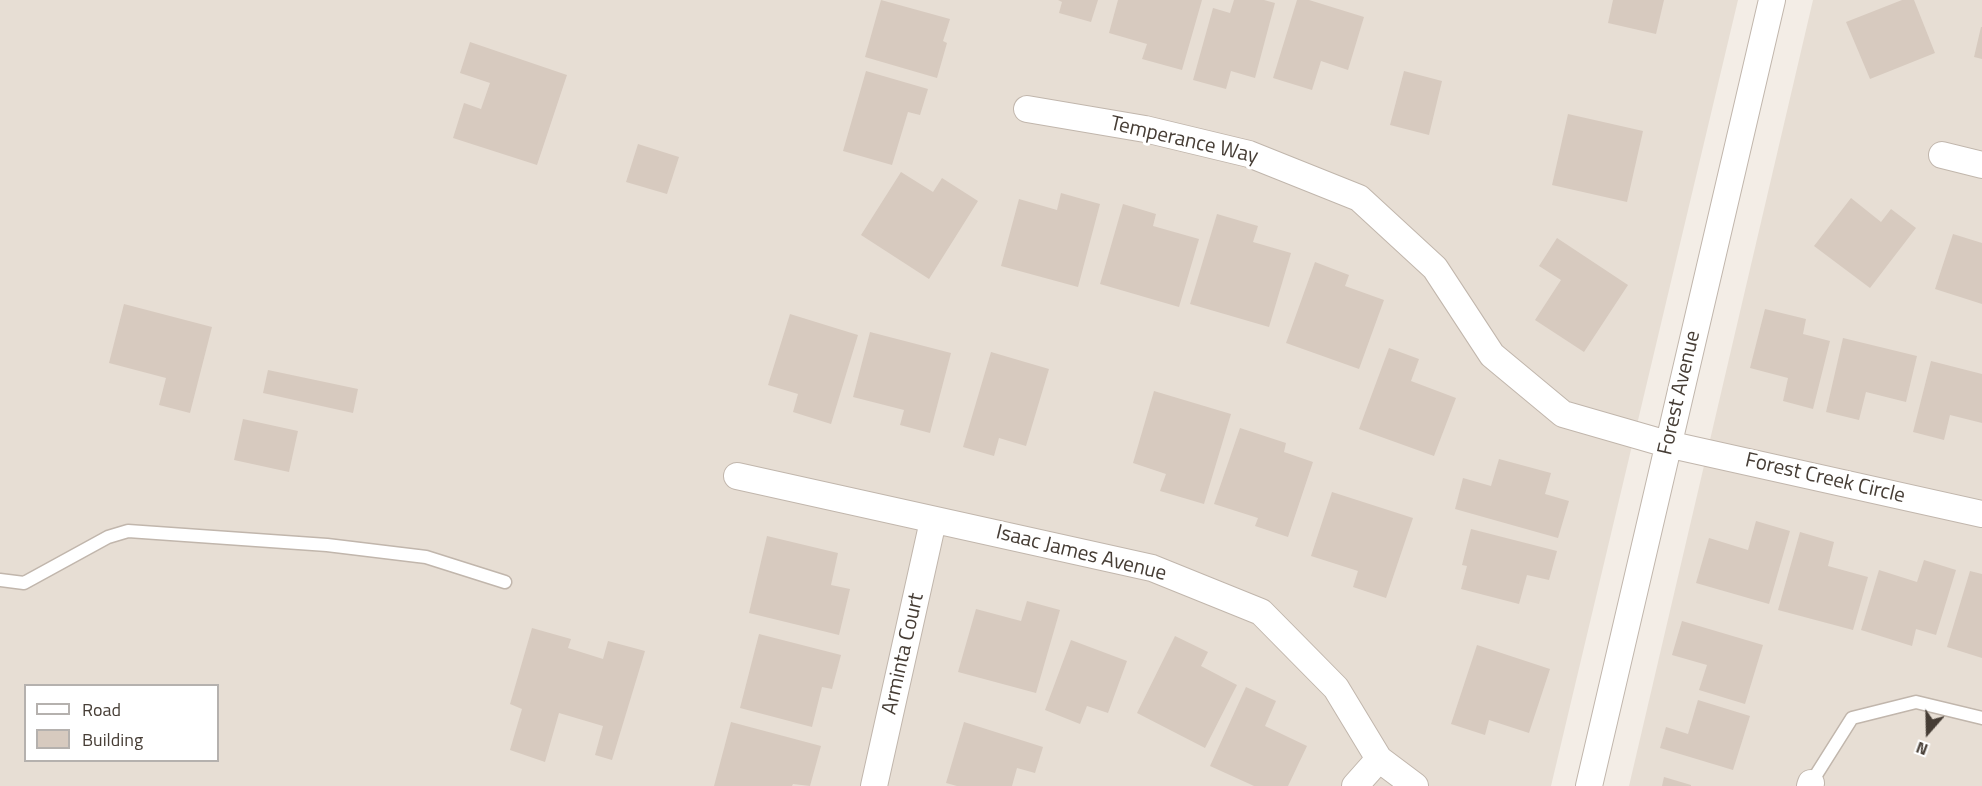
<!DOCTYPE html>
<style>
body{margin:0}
#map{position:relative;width:1982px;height:786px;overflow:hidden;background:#f3ede6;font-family:"Titillium Web",sans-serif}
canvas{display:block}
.legend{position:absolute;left:24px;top:684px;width:195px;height:78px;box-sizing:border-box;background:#fff;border:2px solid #b5b1ae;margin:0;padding:8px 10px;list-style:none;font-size:18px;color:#463d35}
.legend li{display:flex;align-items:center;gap:12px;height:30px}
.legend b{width:30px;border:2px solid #b5b1ae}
.north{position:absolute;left:1898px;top:702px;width:60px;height:60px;-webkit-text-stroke:4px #fff;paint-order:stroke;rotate:200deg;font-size:16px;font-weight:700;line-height:24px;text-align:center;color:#463d35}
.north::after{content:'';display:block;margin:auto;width:21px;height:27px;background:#463d35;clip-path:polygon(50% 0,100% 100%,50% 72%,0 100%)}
</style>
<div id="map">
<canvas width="1982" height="786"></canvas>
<ul class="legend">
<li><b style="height:8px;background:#fff"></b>Road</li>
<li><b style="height:16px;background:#d7cabf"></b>Building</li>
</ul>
<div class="north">N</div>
</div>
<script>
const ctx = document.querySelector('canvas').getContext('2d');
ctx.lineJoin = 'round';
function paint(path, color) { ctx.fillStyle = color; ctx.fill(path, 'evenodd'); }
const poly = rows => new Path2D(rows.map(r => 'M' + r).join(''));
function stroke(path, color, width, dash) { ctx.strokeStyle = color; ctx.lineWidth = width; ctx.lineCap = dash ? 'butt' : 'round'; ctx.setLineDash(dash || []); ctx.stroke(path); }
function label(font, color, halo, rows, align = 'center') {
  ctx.font = font + ' "Titillium Web",sans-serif'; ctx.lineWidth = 6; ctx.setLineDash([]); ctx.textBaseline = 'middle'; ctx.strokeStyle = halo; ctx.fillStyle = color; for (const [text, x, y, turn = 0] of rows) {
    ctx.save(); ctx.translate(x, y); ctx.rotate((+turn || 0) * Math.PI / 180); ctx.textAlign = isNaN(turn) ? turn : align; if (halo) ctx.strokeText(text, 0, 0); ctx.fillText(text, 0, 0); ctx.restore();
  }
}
paint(poly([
 [0,0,1738,0,1551,786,0,786],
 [26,686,218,686,218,760,26,760],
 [1813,0,1982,0,1982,786,1629,786]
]), '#e7ded4');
paint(poly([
 [881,0,950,19,943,41,947,43,937,78,865,57],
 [1098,0,1091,22,1059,13,1062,2,1058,0],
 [1118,0,1202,0,1182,70,1142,59,1147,44,1109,33],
 [1234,0,1264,0,1275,3,1255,78,1231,71,1226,89,1193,80,1213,8,1230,13],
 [1297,0,1309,0,1364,17,1348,70,1321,61,1312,90,1273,78],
 [1613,0,1664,0,1656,34,1608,23],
 [1902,0,1914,0,1935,53,1870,79,1846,22],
 [1981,27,1982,27,1982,59,1974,57],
 [470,42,567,75,537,165,453,138,464,103,481,109,490,83,460,73],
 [866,71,928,89,920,115,908,112,892,165,843,151],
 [1404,71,1442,81,1429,135,1390,125],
 [1568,114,1643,131,1627,202,1552,185],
 [638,144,679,157,667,194,626,182],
 [901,172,933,192,942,178,978,201,929,279,861,235],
 [1061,193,1100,204,1078,287,1001,266,1019,199,1057,210],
 [1851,198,1881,222,1891,209,1916,228,1870,288,1814,246],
 [1123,204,1156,214,1153,226,1199,239,1179,307,1100,284],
 [1217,214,1258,226,1253,242,1291,253,1269,327,1190,304],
 [1953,234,1982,243,1982,304,1935,289],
 [1557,238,1628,285,1584,352,1535,320,1561,280,1539,266],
 [1315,262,1349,275,1345,286,1384,300,1359,369,1286,343],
 [124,304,212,327,190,413,159,405,166,378,109,363],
 [1765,309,1806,319,1803,334,1830,341,1813,409,1783,401,1788,378,1750,368],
 [790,314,858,335,831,424,793,412,798,394,768,385],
 [870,332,951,353,930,433,900,425,904,410,853,397],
 [1843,338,1917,356,1906,402,1866,392,1859,420,1826,412],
 [1389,348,1419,359,1411,381,1456,398,1434,456,1359,429],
 [991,352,1049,369,1026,446,999,438,994,456,963,447],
 [1931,361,1982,374,1982,423,1950,415,1944,440,1913,432],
 [268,370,358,389,353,413,263,393],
 [1154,391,1231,414,1204,504,1160,491,1166,474,1133,463],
 [243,419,298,431,289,472,234,460],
 [1240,428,1286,443,1284,452,1313,462,1288,537,1255,526,1258,518,1214,504],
 [1499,459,1551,473,1545,494,1569,501,1558,538,1455,509,1463,478,1491,486],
 [1332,492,1413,518,1386,598,1353,587,1358,571,1311,556],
 [1756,521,1790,531,1769,604,1696,583,1709,538,1748,550],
 [1471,529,1557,551,1549,580,1527,575,1519,604,1461,589,1467,566,1462,565],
 [1800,532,1834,542,1828,566,1868,577,1853,630,1778,610],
 [767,536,838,553,831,585,850,589,839,635,749,613],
 [1924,560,1956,570,1936,635,1916,629,1912,646,1861,630,1879,570,1917,582],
 [1970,571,1982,574,1982,658,1947,647],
 [1027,601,1060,610,1036,693,958,672,976,609,1021,621],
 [1682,621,1763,645,1745,704,1699,690,1707,665,1672,655],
 [532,628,571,639,568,648,603,659,608,641,645,651,612,760,595,755,603,726,559,713,545,762,510,750,522,709,510,704],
 [759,634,841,655,832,689,822,687,812,727,740,708],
 [1175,636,1208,652,1201,666,1237,685,1205,748,1137,713],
 [1071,640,1127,661,1108,713,1087,706,1080,724,1045,710],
 [1477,645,1550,669,1529,733,1489,720,1485,735,1451,724],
 [1246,687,1276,701,1265,726,1307,746,1288,786,1254,786,1210,766],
 [1698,700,1750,716,1733,770,1660,748,1666,727,1688,734],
 [731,722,821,746,810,786,793,784,792,786,714,786],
 [964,722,1043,747,1035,773,1017,768,1012,786,957,786,946,783],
 [1664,777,1691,785,1691,786,1662,786]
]), '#d7cabf');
const lane = poly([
 [0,580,24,583,108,537,128,531,327,545,426,557,505,582],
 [1811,783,1852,718,1916,702,1982,718]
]);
const street = poly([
 [1027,109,1145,129,1249,154,1359,198,1435,268,1492,355,1563,414,1667,444,1982,514],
 [1942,155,1982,165],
 [737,476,1152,568,1261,612,1336,688,1379,759,1415,786],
 [874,786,933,521],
 [1355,786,1379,759],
 [1589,786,1772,0],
 [1810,786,1811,783]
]);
stroke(lane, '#c1b6ac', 15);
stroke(street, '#c1b6ac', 28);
stroke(lane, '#fff', 12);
stroke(street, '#fff', 26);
label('21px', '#463d35', '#fff', [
 ["Temperance Way",1184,141,13],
 ["Forest Avenue",1680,393,-77],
 ["Forest Creek Circle",1825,479,13],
 ["Isaac James Avenue",1081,554,14],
 ["Arminta Court",904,654,-77]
]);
</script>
